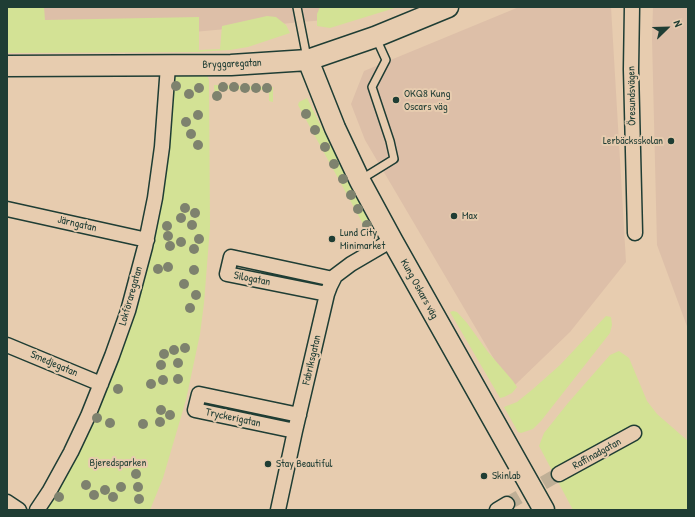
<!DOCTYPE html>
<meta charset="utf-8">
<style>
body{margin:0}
#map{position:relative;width:695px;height:517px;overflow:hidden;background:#e7ccaf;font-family:"Patrick Hand",sans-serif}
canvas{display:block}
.frame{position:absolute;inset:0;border:8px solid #1f3d34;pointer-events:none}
.north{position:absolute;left:647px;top:8px;width:40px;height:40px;-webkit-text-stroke:3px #e7ccaf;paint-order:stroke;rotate:67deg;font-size:11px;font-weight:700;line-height:16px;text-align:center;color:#1f3d34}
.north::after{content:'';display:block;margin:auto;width:14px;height:18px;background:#1f3d34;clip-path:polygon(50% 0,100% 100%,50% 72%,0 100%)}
</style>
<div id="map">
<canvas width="695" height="517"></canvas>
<div class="frame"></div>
<div class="north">N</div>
</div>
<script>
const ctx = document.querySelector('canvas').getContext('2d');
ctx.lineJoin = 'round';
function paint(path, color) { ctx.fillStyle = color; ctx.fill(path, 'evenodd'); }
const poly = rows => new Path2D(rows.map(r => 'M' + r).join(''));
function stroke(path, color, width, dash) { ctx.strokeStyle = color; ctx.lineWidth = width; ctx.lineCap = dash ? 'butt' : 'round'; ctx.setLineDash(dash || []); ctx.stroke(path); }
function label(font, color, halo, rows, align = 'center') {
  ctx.font = font + ' "Patrick Hand",sans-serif'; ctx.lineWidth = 4; ctx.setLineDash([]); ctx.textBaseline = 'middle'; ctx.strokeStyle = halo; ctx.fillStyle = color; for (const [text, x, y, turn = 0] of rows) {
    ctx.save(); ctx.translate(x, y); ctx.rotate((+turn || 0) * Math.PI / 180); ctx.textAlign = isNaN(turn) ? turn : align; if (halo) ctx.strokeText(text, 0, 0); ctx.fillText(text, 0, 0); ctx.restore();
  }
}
paint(poly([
 [7,7,358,7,324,20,96,41],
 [519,7,611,7,626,262,570,332,515,385,504,376,365,140,351,104,364,71],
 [653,7,688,7,688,329,657,245,652,38]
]), '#ddbfa8');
paint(poly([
 [7,7,44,7,45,20,199,17,199,50,220,49,222,26,267,16,276,17,286,25,290,33,248,47,230,50,197,52,7,53],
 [320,7,398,7,330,28,317,26,317,14],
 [203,65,209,80,210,227,204,303,200,334,186,400,163,478,150,510,37,510,71,452,139,272,168,66],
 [214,85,273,87,273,102,269,101,269,90,219,89,218,100,215,100],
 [307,98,374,232,370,234,368,233,298,105,299,102],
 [453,311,457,312,467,323,488,352,513,381,517,387,512,393,504,397,500,398,450,312],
 [606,316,611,317,612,325,610,333,541,421,533,429,521,433,518,432,504,407,517,402,533,389,560,365],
 [619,351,629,358,647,401,657,414,688,441,688,510,573,510,539,446,544,433,568,403,610,355]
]), '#d3e295');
stroke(poly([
 [507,504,559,474]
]), '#bfaf96', 14, [14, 7]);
const service = poly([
 [297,7,307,58],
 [360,180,394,159,390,141,372,87,386,60,376,38]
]);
const minor = poly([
 [632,7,631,69,635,233],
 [7,209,147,240],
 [327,294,227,274,231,257,333,279],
 [7,345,101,384],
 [295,431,195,410,199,394,299,415],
 [559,474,634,433],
 [7,502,19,510],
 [37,510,49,492,71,452,88,416,112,356,128,311,145,247,155,198,162,147,168,66],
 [278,510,295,431,327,294,330,286,335,276,351,264,392,240],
 [497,510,507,504]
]);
const secondary = poly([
 [308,60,335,128,360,181,392,240,544,510],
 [7,66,231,65,308,60,375,37,448,7]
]);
stroke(service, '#1f3d34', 10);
stroke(minor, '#1f3d34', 17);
stroke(secondary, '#1f3d34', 23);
stroke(service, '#e7ccaf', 7);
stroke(minor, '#e7ccaf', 14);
stroke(secondary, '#e7ccaf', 20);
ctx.fillStyle = '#7e826e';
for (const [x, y] of [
 [176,86],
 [223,87],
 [234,87],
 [199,88],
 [245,88],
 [256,88],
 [267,88],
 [189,94],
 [217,96],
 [306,114],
 [198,115],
 [186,122],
 [315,130],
 [191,134],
 [198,145],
 [325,147],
 [334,164],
 [343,179],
 [351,195],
 [185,208],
 [358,209],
 [195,213],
 [181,218],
 [192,225],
 [367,225],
 [167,226],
 [168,236],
 [199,239],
 [181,242],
 [170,246],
 [194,249],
 [168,267],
 [158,269],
 [194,270],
 [184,284],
 [196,295],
 [190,308],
 [185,348],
 [174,350],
 [164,354],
 [178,363],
 [161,365],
 [178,379],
 [163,380],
 [151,384],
 [118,389],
 [161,410],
 [170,415],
 [97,418],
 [160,422],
 [110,423],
 [143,424],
 [136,474],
 [86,485],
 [121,487],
 [138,487],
 [105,490],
 [94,495],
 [59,497],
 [113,497],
 [139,499]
]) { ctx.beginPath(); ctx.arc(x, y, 5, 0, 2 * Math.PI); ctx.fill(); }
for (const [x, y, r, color] of [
 [396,100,4,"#1f3d34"],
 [671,141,4,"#1f3d34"],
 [454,216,4,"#1f3d34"],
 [332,239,4,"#1f3d34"],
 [268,464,4,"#1f3d34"],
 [484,476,4,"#1f3d34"]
]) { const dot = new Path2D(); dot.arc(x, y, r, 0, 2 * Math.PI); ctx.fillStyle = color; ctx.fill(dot); stroke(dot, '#e7ccaf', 1.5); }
label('11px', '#1f3d34', '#e7ccaf', [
 ["Bryggaregatan",232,64,-2],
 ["Öresundsvägen",632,96,-91],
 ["Järngatan",77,224,13],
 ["Silogatan",252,279,11],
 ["Kung Oskars väg",419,289,61],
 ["Lokföraregatan",131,296,-74],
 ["Fabriksgatan",312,360,-77],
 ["Smedjegatan",54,364,23],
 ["Tryckerigatan",233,418,12],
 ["Raffinadgatan",597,454,-29]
]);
label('11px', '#1f3d34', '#e7ccaf', [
 ["OKQ8 Kung",404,94],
 ["Oscars väg",404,107],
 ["Lerbäcksskolan",663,141,"right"],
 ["Max",462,216],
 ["Lund City",340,233],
 ["Minimarket",340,246],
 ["Stay Beautiful",276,464],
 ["Skinlab",492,476]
], 'left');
label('11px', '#284539', '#e7ccaf', [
 ["Bjeredsparken",118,463]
]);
</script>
